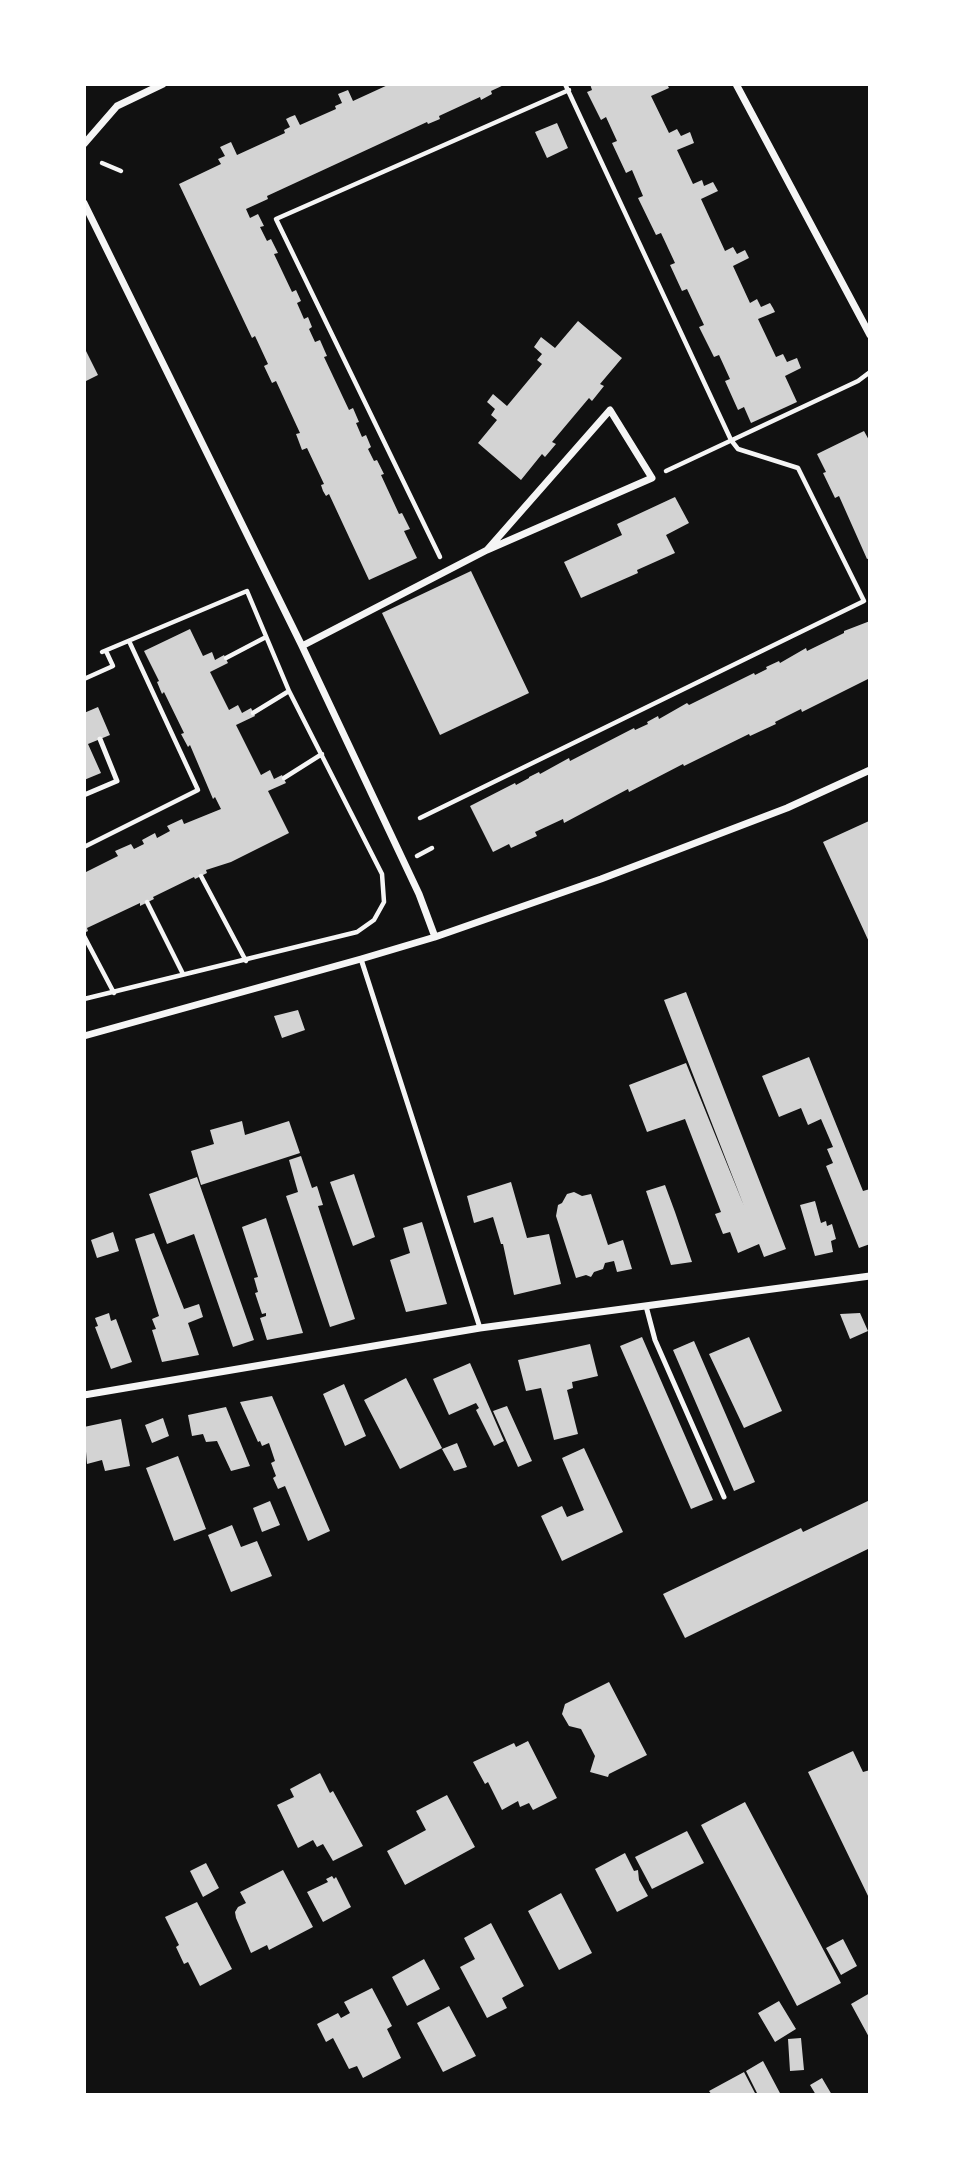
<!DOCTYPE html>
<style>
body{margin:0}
#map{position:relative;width:954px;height:2179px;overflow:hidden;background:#111;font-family:"Sofia Sans Condensed",sans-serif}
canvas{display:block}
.frame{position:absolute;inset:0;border:86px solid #fff;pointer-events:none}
</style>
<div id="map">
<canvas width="954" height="2179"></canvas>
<div class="frame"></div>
</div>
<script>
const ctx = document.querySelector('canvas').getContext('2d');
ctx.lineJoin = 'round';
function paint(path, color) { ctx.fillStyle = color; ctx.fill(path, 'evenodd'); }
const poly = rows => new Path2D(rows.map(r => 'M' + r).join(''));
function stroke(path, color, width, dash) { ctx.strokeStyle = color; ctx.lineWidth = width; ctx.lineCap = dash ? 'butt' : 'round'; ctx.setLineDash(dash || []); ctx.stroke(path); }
paint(poly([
 [390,84,506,84,491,91,492,94,481,100,480,97,439,116,440,119,428,124,427,122,267,196,268,199,246,209,250,218,258,214,264,226,260,227,267,241,271,239,278,253,274,254,292,292,296,290,301,301,297,303,304,319,308,317,312,327,309,329,315,342,320,340,327,356,324,357,349,410,353,408,359,422,356,423,362,437,366,435,371,447,368,449,374,461,377,460,384,474,381,475,399,514,402,513,410,529,404,531,417,558,369,580,329,494,326,496,323,491,321,485,324,484,307,448,302,450,296,434,300,433,276,381,272,383,264,366,268,364,255,336,252,338,179,184,221,164,218,159,225,156,220,147,231,142,237,155,285,133,284,130,290,127,286,119,290,117,295,115,300,125,336,109,335,106,342,103,338,94,348,90,353,101],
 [590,84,667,84,669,88,651,96,669,133,677,129,681,136,690,132,694,143,677,150,693,184,702,180,704,186,713,182,718,191,701,199,725,251,733,247,737,254,745,250,749,258,733,266,750,303,757,299,761,307,770,303,773,308,775,312,758,319,776,357,783,354,787,362,797,358,801,368,785,376,797,402,751,423,744,407,738,410,725,381,730,379,719,355,714,357,699,327,704,325,687,289,682,291,670,265,675,263,661,233,656,235,638,198,643,196,632,170,626,173,612,143,617,141,606,117,601,120,587,92,592,90],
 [557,123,568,148,547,158,535,132],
 [578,321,622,358,600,384,604,386,592,401,589,398,552,442,556,444,545,457,542,454,521,480,478,443,497,420,491,415,495,409,487,402,493,394,507,406,542,364,537,360,542,354,534,347,541,337,555,348],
 [84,347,98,375,84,382],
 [864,431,870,442,870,558,867,559,839,496,835,498,823,473,826,472,817,454],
 [675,497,689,523,666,535,675,553,637,570,638,573,581,598,564,562,622,535,617,524],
 [471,571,529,693,440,735,382,613],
 [870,621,870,682,868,679,802,712,801,709,775,722,776,724,750,736,749,734,684,766,683,764,629,792,628,789,564,823,563,819,535,832,537,836,511,848,509,844,493,852,470,806,515,783,516,785,529,778,529,777,539,772,540,774,569,758,570,761,634,728,635,730,648,724,647,722,658,716,659,719,687,703,689,705,754,673,755,675,767,669,766,667,779,661,780,663,806,648,807,651,844,633,844,631],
 [190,629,203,656,212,652,215,660,224,655,228,663,210,672,229,710,238,705,242,713,251,708,255,716,236,725,261,775,270,770,274,779,282,775,286,783,268,791,289,833,231,862,206,870,207,873,195,879,194,877,153,897,154,899,140,906,140,903,87,928,88,931,84,933,84,873,118,856,115,851,131,844,134,849,144,844,142,840,155,833,157,838,170,831,167,826,182,819,184,824,221,809,215,797,213,799,190,745,188,747,181,734,184,733,164,692,162,694,157,682,159,681,144,651],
 [98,707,110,735,88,744,101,773,84,780,84,713],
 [869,821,870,822,870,944,823,842],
 [686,992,786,1249,764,1257,759,1244,738,1253,730,1232,723,1234,715,1214,721,1212,685,1119,647,1132,629,1085,686,1063,744,1206,664,1000],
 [298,1010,305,1030,282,1038,274,1016],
 [809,1057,863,1191,870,1189,870,1244,859,1248,826,1166,833,1163,827,1149,833,1147,821,1119,808,1125,801,1108,779,1117,762,1076],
 [242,1121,245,1135,289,1121,300,1153,201,1185,191,1151,214,1144,210,1130],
 [301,1156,312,1188,317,1186,323,1205,318,1206,355,1319,330,1327,286,1196,298,1192,289,1160],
 [354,1174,375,1237,353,1246,330,1182],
 [197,1177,254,1340,233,1347,194,1234,167,1244,149,1194],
 [511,1182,527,1238,549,1234,561,1284,514,1295,503,1244,501,1244,493,1217,474,1223,467,1196],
 [665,1185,675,1212,692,1262,671,1265,646,1191],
 [574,1192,582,1196,591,1194,608,1245,623,1240,632,1269,617,1272,614,1261,605,1263,603,1269,594,1272,591,1277,586,1275,576,1278,556,1216,558,1205,562,1203,567,1194],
 [815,1201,821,1223,826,1221,827,1226,832,1224,836,1239,831,1241,833,1252,815,1256,800,1205],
 [266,1218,303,1333,267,1340,260,1318,266,1316,266,1313,262,1314,255,1293,258,1292,254,1278,258,1277,242,1227],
 [422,1222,447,1304,406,1312,390,1260,410,1253,403,1228],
 [113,1232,119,1251,97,1258,91,1240],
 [154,1233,184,1309,199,1304,203,1317,188,1323,199,1355,162,1362,152,1330,156,1329,152,1319,159,1316,135,1239],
 [109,1313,111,1321,116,1319,132,1362,111,1369,95,1327,98,1326,95,1318],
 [860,1313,868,1331,850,1339,840,1314],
 [642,1337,713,1500,691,1509,620,1346],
 [749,1337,782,1411,744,1428,709,1354],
 [694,1341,755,1482,734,1491,673,1350],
 [590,1344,598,1376,572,1382,573,1388,567,1390,578,1434,554,1440,541,1388,526,1391,518,1360],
 [470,1363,504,1441,494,1446,476,1410,479,1408,476,1403,449,1415,433,1379],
 [406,1378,442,1448,400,1469,364,1400],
 [344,1384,366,1436,345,1446,323,1394],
 [272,1396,330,1531,308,1541,285,1486,278,1489,273,1478,276,1476,271,1463,275,1461,269,1443,262,1446,260,1441,258,1442,240,1402],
 [507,1406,532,1461,518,1467,493,1411],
 [226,1407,250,1466,231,1471,217,1441,206,1442,203,1434,192,1436,188,1415],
 [163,1418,169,1436,152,1443,145,1425],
 [121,1419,130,1466,105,1471,102,1460,87,1464,84,1427],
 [457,1443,467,1467,454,1471,442,1449],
 [584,1448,623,1532,562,1561,541,1516,562,1506,567,1517,584,1510,562,1458],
 [178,1456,206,1529,174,1541,146,1468],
 [870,1500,870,1548,685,1638,663,1594,801,1528,803,1532],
 [270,1501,280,1525,262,1532,253,1508],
 [232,1525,241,1547,257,1541,272,1576,231,1592,208,1535],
 [609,1682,647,1755,609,1774,608,1777,590,1772,595,1756,581,1729,569,1726,562,1714,565,1704],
 [528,1741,557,1798,533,1810,529,1803,520,1807,518,1801,502,1810,488,1782,485,1784,473,1762,514,1743,516,1747],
 [853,1751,863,1772,870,1770,870,1900,808,1772],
 [320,1773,330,1793,333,1791,363,1846,333,1861,323,1844,317,1847,313,1840,298,1848,277,1805,294,1797,290,1789],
 [447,1795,475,1847,405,1885,387,1851,426,1830,416,1811],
 [745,1802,841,1983,797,2006,701,1825],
 [687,1831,704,1863,652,1889,635,1857],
 [625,1853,634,1871,638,1870,639,1880,648,1896,617,1912,595,1869],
 [206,1863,219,1888,203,1897,190,1871],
 [283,1870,313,1927,269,1950,267,1945,251,1953,236,1918,235,1912,238,1907,246,1903,240,1892],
 [332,1876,334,1879,336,1877,351,1907,323,1922,307,1892,328,1882,326,1879],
 [561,1893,592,1953,559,1970,528,1911],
 [197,1902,232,1969,200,1986,188,1962,184,1964,176,1947,179,1945,165,1917],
 [491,1923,524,1986,502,1998,507,2008,487,2018,460,1967,475,1959,464,1938],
 [843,1939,857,1966,841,1975,826,1948],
 [424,1959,440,1989,407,2006,392,1977],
 [372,1988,392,2026,387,2029,401,2058,363,2078,357,2066,349,2069,333,2038,326,2042,317,2024,338,2013,341,2018,350,2013,344,2002],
 [870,1993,870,2039,851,2004],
 [779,2001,796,2029,775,2042,758,2013],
 [449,2006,476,2056,443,2072,417,2023],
 [801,2038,804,2070,790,2071,788,2039],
 [763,2061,781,2095,758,2095,746,2071],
 [744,2072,756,2095,712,2095,709,2091],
 [822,2078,832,2095,816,2095,810,2085]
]), '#d3d3d3');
stroke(poly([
 [102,163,121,171],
 [666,471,858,381,870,372],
 [440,557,276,219,569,90],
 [226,658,266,637],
 [84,679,113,666,106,651],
 [253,713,289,691],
 [284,778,322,754],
 [420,818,864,601,798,468,738,449,731,440,565,84],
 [84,847,198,790,129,641],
 [417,856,432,848],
 [201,876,246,961],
 [147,902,183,974],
 [84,936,114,993],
 [84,999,357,932,374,920,384,902,382,874,289,691,247,591,102,652]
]), '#f5f5f5', 4.5);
stroke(poly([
 [84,795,117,781,100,739],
 [361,959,480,1328],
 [646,1306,655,1340,724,1497]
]), '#f5f5f5', 5);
stroke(poly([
 [736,84,870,335],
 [84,144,117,106,163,84],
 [84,203,302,646,419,894,435,937],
 [302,646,487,550,652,478,610,410,487,550],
 [84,1036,361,959,435,937,601,879,787,808,870,770],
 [84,1395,480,1328,870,1276]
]), '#f5f5f5', 7);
</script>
